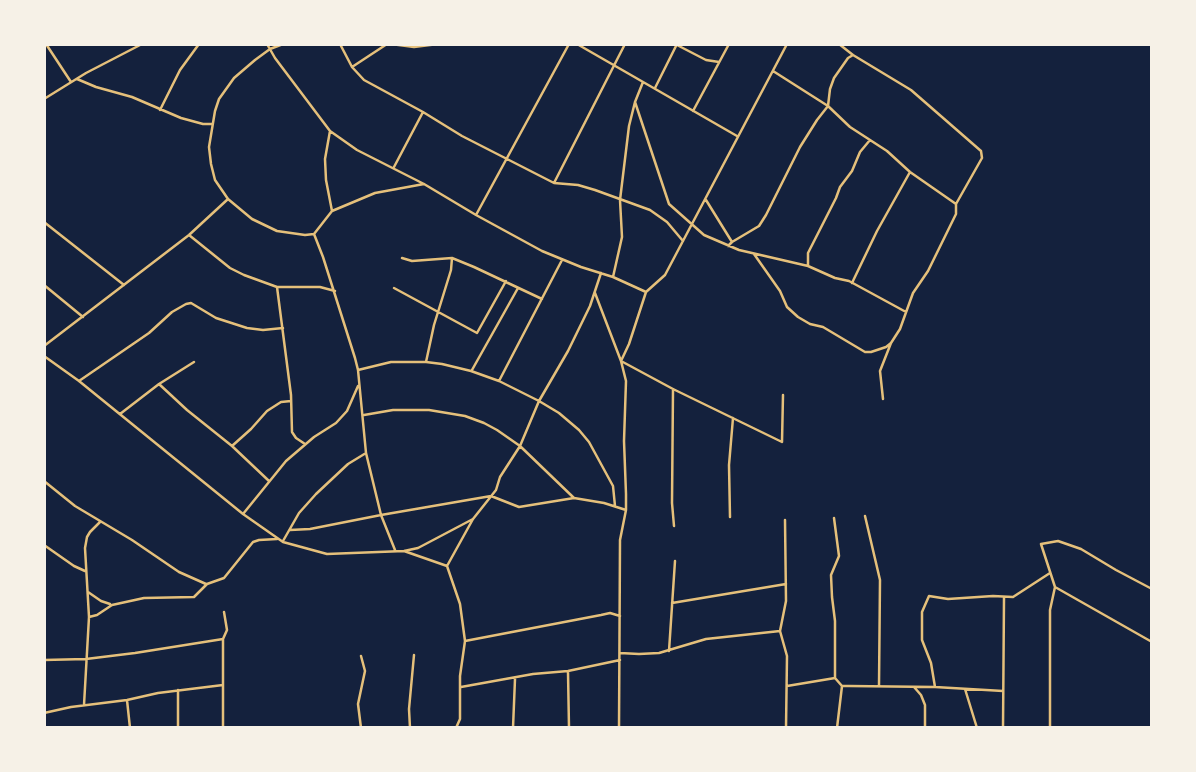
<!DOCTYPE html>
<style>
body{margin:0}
#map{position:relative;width:1196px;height:772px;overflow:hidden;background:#14213d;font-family:Figtree,sans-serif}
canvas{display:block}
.frame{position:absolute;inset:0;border:46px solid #f6f1e7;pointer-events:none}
</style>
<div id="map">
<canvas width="1196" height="772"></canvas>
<div class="frame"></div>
</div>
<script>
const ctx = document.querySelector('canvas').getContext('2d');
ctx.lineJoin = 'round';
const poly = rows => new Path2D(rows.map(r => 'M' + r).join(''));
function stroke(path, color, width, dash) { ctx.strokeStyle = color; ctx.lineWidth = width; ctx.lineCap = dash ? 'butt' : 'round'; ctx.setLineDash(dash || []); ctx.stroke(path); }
stroke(poly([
 [46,44,71,82],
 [267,44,275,58,330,131,357,150,424,184,476,215,542,251,581,267,613,277,646,292],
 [283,44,270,49,255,60,234,78,219,99,215,111,209,147,211,164,215,180,228,199,252,219,277,231,305,235,314,234,332,211,326,180,325,159,330,131],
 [340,44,352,67,364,80,423,112,462,136,554,183,578,185,595,190,650,210,667,222,683,241],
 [391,44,414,47,438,44],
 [577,44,737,136],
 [839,44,853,55],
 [677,45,706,60,719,62],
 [352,67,387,44],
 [773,71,828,106,850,127,887,151,910,172,956,204,956,214,928,271,913,293,900,329,891,343,880,371,883,399],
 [77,79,96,87,132,97,181,118,203,124,212,124],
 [655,88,677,44],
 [44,99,86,73,142,44],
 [635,102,669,204,704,235,739,250,808,266,835,278,849,281,906,312],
 [160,110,180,70,199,44],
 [693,111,729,44],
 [394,167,423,112],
 [554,183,625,44],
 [706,200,732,242],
 [332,211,375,193,424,184],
 [476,215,569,44],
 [44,222,124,285],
 [189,235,230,268,244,275,277,287,320,287,335,291],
 [728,246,732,242,759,226,766,215,800,147,817,120,828,106,830,89,834,78,848,58,853,55,911,90,981,151,982,158,956,204],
 [754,254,780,291,787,307,798,317,810,324,823,327,865,352,871,352,886,347,891,343],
 [402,258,412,261,452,258,474,267,542,299],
 [808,266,808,253,836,198,840,187,852,171,860,152,870,140],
 [613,277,622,237,620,200,629,126,635,102,643,82],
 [852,283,877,231,910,172],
 [44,285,83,317],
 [277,287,291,395,292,432,296,438,305,444],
 [394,288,477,333,506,281],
 [595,293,621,361,673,389,782,442,783,395],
 [44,346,189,235,228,199],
 [44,356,79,381,243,514,283,542,327,554,404,551,418,548,473,519],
 [426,362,434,325,451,270,452,258],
 [358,370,391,362,426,362,442,364,471,371,499,381,539,401,559,413,579,430,589,442,613,486,615,506],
 [472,370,518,288],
 [79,381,149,333,172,312,186,304,191,303,216,318,247,328,263,330,283,328],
 [499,381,562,260],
 [159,384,187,410,232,446,269,481],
 [673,389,672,503,674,526],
 [120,414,159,384,194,362],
 [364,415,393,410,429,410,465,416,484,423,497,430,520,446,574,498,604,503,626,510],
 [232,446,251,429,267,411,281,402,291,401],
 [366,453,381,515,395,550],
 [44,481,75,506,132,540,179,572,206,584],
 [243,514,286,461,314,437,336,423,347,411,358,386],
 [865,516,880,580,879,686],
 [730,517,729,465,733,418],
 [834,518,839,556,831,575,832,597,835,621,835,678],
 [785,520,786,601,780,631,787,656,786,728],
 [290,530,310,529,381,515,491,496,519,507,574,498],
 [283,541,299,513,316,494,348,464,366,453,358,370,355,358,323,257,314,234],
 [44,545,74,566,85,571],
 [404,551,447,566],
 [1055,587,1152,642],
 [88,592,101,601,110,604],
 [672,603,786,584],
 [89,617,97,615,112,605,144,598,194,597,207,584,224,578,253,542,259,540,277,539],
 [465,641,601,615,610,613,620,616],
 [669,651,675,561],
 [620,653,639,654,659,653,706,639,780,631],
 [361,656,365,671,358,704,361,728],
 [44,660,86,659,135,653,223,639],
 [568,672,569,728],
 [787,686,835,678,842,686,849,686,935,687,1003,691],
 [461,687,533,674,568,671,620,660],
 [914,687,921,695,925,705,925,728],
 [935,687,931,663,922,640,922,612,929,596,948,599,993,596,1013,597,1050,573],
 [965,689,977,728],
 [178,690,178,728],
 [127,700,130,728],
 [84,705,89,617,85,548,87,537,90,532,100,522],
 [44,713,71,707,127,700,158,693,223,685],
 [223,728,223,639,227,630,224,612],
 [410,728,409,709,414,655],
 [456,728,460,719,460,676,465,641,460,604,447,566,473,519,496,490,500,477,520,446,539,401,568,351,590,306,601,273],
 [513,728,515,679],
 [619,728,620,540,626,510,626,494,624,441,626,381,621,361,629,344,646,292,665,275,787,44],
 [837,728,842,686],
 [1003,728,1004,598],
 [1050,728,1050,610,1055,587,1041,544,1058,541,1081,549,1116,570,1152,589]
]), '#e5c07b', 2.5);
</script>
